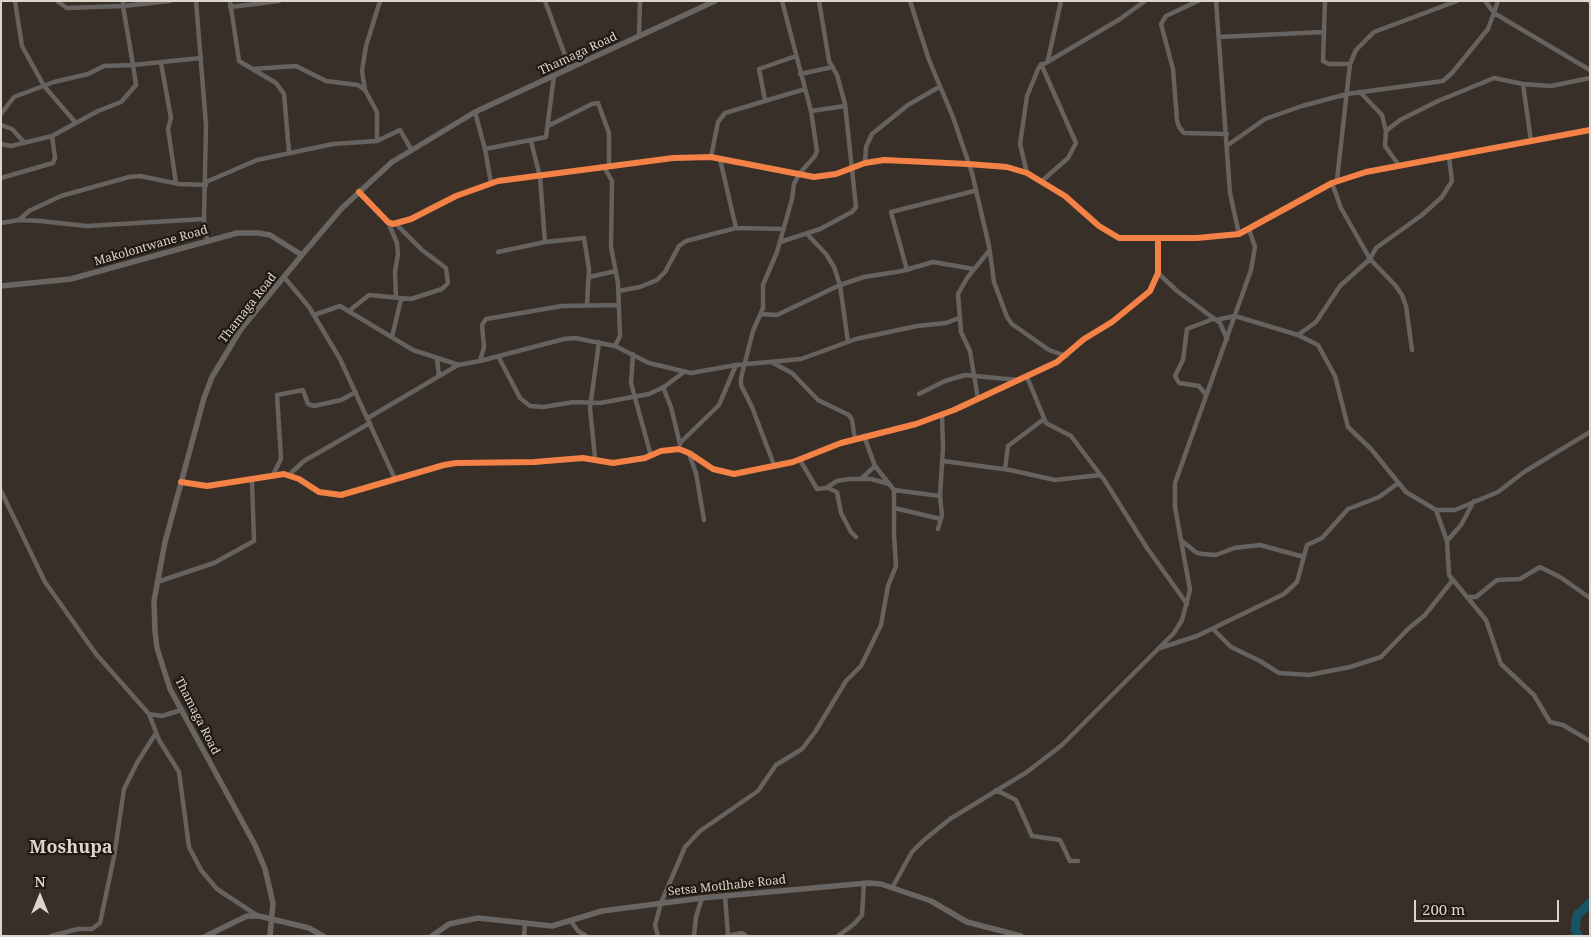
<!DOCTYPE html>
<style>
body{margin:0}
#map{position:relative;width:1591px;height:937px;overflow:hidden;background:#383028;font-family:"Noto Serif",serif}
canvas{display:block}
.frame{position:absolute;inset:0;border:2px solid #ddd5cb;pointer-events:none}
.north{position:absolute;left:15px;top:872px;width:50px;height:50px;-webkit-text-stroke:4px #201a13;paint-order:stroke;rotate:0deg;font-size:14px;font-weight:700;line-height:20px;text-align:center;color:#ddd5cb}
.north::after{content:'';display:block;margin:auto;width:18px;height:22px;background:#ddd5cb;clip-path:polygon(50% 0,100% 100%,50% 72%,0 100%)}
.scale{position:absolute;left:1414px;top:900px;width:145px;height:22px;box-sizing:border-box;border:2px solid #ddd5cb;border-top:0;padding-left:6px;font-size:15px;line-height:18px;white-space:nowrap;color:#ddd5cb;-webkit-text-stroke:4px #201a13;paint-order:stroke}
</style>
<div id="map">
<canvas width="1591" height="937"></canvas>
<div class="frame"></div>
<div class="north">N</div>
<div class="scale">200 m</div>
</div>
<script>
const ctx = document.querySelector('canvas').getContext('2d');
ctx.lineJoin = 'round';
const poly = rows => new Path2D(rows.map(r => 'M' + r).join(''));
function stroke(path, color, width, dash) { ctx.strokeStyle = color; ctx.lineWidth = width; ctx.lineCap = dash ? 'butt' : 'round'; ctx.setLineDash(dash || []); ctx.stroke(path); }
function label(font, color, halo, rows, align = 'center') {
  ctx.font = font + ' "Noto Serif",serif'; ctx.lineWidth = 4.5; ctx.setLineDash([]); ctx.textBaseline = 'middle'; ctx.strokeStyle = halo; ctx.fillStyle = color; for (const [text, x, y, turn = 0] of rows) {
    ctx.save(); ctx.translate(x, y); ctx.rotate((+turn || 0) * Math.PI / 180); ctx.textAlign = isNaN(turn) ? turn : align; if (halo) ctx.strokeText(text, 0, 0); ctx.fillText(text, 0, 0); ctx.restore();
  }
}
stroke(poly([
 [1578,936,1575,929,1577,915,1590,903]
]), '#175467', 9);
stroke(poly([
 [15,1,22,46,44,86,76,123],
 [123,1,123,6,170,1],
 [196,1,206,125,204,219,207,241],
 [230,1,239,61,276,83,284,94,289,152],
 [545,1,570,69],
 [910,1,929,60,953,117,972,173,989,246,994,282,1007,317,1012,324,1049,350,1066,356],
 [1198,1,1166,16,1161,24,1173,69,1177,120,1179,127,1184,133,1227,134],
 [1216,1,1230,193,1239,234],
 [1325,1,1323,61,1329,64,1350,64],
 [1485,1,1494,13,1590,70],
 [1589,1,1590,2],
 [230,7,279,1],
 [639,36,640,1],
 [1219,37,1324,32],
 [1048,60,1061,1],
 [161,63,171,118,168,129,176,183],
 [1041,64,1076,143,1068,158,1042,181],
 [252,69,296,66,326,81,358,85,365,90],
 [800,74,833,67],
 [1523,84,1531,141],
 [1360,92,1382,115,1386,131,1385,146,1398,164],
 [765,100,759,69,796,56],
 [811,111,845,106],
 [475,112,485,149,491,183],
 [1,114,14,97,54,82,88,74,104,66,133,65,123,6,67,8,57,1],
 [1,125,12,129,24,142],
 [548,126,592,104,598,103,609,133,609,167],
 [1386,131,1400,120,1438,101,1494,78,1523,84,1551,86,1590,78],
 [377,141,377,112,365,90,362,71,366,46,380,1],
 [531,141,540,177,545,242],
 [1,144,11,146,52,136,98,111,121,102,136,85,133,65,201,58],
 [1228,145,1265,119,1302,106,1347,94,1443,81,1452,73,1488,29,1498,1],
 [485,149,546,137,554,76],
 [711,157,718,122,725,113,805,89],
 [720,159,736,228],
 [865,163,866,147,872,134,908,105,939,87],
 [604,167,612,181,611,247,618,283,620,336,615,346],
 [1027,173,1020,144,1027,96,1039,67,1120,19,1145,1],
 [1,178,53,163,55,158,52,136],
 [1337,180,1350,64,1356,50,1374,32,1457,1],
 [206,182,257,160,333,144,377,141,400,130,411,149],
 [1332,183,1341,208,1370,259,1395,285,1402,295,1406,306,1412,350],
 [359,192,388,222,393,224,411,219,456,196,498,181,673,158,711,157,814,177,836,174,865,163,884,160,968,164,1007,167,1027,173,1065,196,1099,226,1119,238,1197,238,1239,234,1332,183,1366,172,1590,130],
 [19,220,29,211,61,196,129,177,140,176,179,184,206,185],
 [388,222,397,243,398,254,395,272,396,298],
 [1,223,19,220,40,221,87,226,204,219],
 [807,234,826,254,834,267,840,285,848,342],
 [780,242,820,229,852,212,856,207,845,104,837,75,829,61,819,1],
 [498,252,545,242,584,238,589,269,587,304],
 [907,270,891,212,974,191],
 [1158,273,1177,291,1220,323,1227,339],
 [284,277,309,307,340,359,395,479],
 [589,277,616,271],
 [618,291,640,287,657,280,665,272,679,246,686,241,736,228,784,229],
 [349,311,369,295,411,299,442,289,448,283,446,268,422,250,396,224],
 [761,314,777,315,840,285,864,277,902,271,933,262,974,269],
 [314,315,340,306,413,350,456,364],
 [1216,320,1235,316,1298,335,1318,345,1335,376,1348,427,1371,449,1406,492,1436,510,1455,510,1498,492,1524,472,1590,432],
 [1298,335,1316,322,1340,286,1370,259,1376,248,1422,215,1442,197,1452,181,1449,157],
 [392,337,401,299],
 [633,354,631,383,651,456],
 [498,356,520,398,530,406,543,407,574,402,600,403,649,394,664,387,684,372],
 [437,358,439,376],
 [480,361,484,347,482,325,486,319,562,306,618,305],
 [773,363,792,373,818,400,849,415,852,420,855,439],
 [1027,377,1046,423,1071,436,1105,481,1147,548,1187,604],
 [663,387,671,407,680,444],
 [919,394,945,381,965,375,1018,380],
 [1206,395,1199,386,1179,383,1175,376,1183,360,1187,329,1213,319],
 [978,399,970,351,961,332,958,294,967,278,989,251],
 [368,418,458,365,480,361,564,339,575,338,615,346,649,363,691,373,736,365,801,359,856,339,917,326,946,323,959,318],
 [680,443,719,405,736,365],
 [689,454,696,473,704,520],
 [595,458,590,408,599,342],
 [800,460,817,489,826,488,837,481,849,479,871,479,889,484],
 [943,461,1010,470,1055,480,1100,475],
 [774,465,752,407,741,385,741,378,753,331,763,308,763,285,777,252,792,199,794,184,799,174,815,156,817,151,811,111,782,1],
 [1005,469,1008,446,1044,419],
 [273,475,281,459,277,395,303,390,308,404,314,406,341,400,356,392],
 [289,475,304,461,370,423],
 [861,479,875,466],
 [181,482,207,486,284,474,299,479,319,492,341,495,444,465,456,463,534,462,583,458,613,463,645,458,661,451,679,449,689,453,713,469,734,474,793,462,841,443,916,424,954,410,1057,362,1084,339,1112,322,1150,291,1158,273,1158,239],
 [828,488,837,492,841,513,851,532,856,537],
 [894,490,940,496],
 [1,491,45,582,96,654,149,714,162,716,181,710],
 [894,508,941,519],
 [1436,510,1447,541,1449,575,1486,620,1501,664,1534,695,1550,722,1563,725,1590,741],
 [938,529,942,515,940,496,943,448,942,414],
 [1182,541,1197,553,1203,554,1216,555,1234,548,1260,545,1304,557],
 [1447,541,1461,525,1474,501],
 [157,582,214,563,254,541,252,480],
 [1469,597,1476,597,1497,580,1520,579,1540,567,1560,577,1590,598],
 [1213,629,1231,647,1260,661,1279,673,1309,675,1350,667,1381,657,1408,629,1425,615,1452,581],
 [1160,648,1197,636,1284,594,1297,582,1307,545,1322,538,1348,509,1379,497,1397,484],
 [149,714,159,740,179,772,189,847,201,870,217,889,258,916],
 [996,790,1016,800,1032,836,1060,840,1070,861,1078,861],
 [892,888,912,852,924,840,950,819,1027,772,1062,745,1174,633,1182,620,1190,590,1175,507,1175,483,1251,270,1255,247,1249,229],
 [725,896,728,935],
 [571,921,578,931,586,936],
 [51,936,78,929,92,929,100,923,114,857,124,789,137,763,156,733],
 [524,936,525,923],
 [658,936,655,925,661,903,685,847,700,831,758,791,776,765,802,749,815,732,846,681,861,666,881,625,888,586,896,566,894,534,894,490,875,466,864,436],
 [694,936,696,917,702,898],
 [727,936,742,933,746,936],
 [838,936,854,924,862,915,864,883]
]), '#65625f', 4.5);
stroke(poly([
 [1,286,71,279,237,233,258,233,270,235,302,255],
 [206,936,247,916,259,916,309,928,323,936],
 [270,936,273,903,265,869,255,845,170,689,157,648,155,631,154,601,165,542,204,398,212,377,241,329,302,255,342,208,392,162,475,112,715,1],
 [432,936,449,924,478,918,552,926,602,911,702,898,868,883,881,884,931,901,967,922,1021,936]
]), '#686562', 5.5);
stroke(poly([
 [359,192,388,222,393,224,411,219,456,196,498,181,673,158,711,157,814,177,836,174,865,163,884,160,968,164,1007,167,1027,173,1065,196,1099,226,1119,238,1197,238,1239,234,1332,183,1366,172,1590,130],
 [181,482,207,486,284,474,299,479,319,492,341,495,444,465,456,463,534,462,583,458,613,463,645,458,661,451,679,449,689,453,713,469,734,474,793,462,841,443,916,424,954,410,1057,362,1084,339,1112,322,1150,291,1158,273,1158,239]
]), '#f48246', 6);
label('12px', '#ddd5cb', '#201a13', [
 ["Thamaga Road",578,54,-25],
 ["Makolontwane Road",151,246,-16],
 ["Thamaga Road",248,308,-52],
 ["Thamaga Road",197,716,63],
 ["Setsa Motlhabe Road",727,886,-6]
]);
label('bold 18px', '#ddd5cb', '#201a13', [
 ["Moshupa",71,848]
]);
</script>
